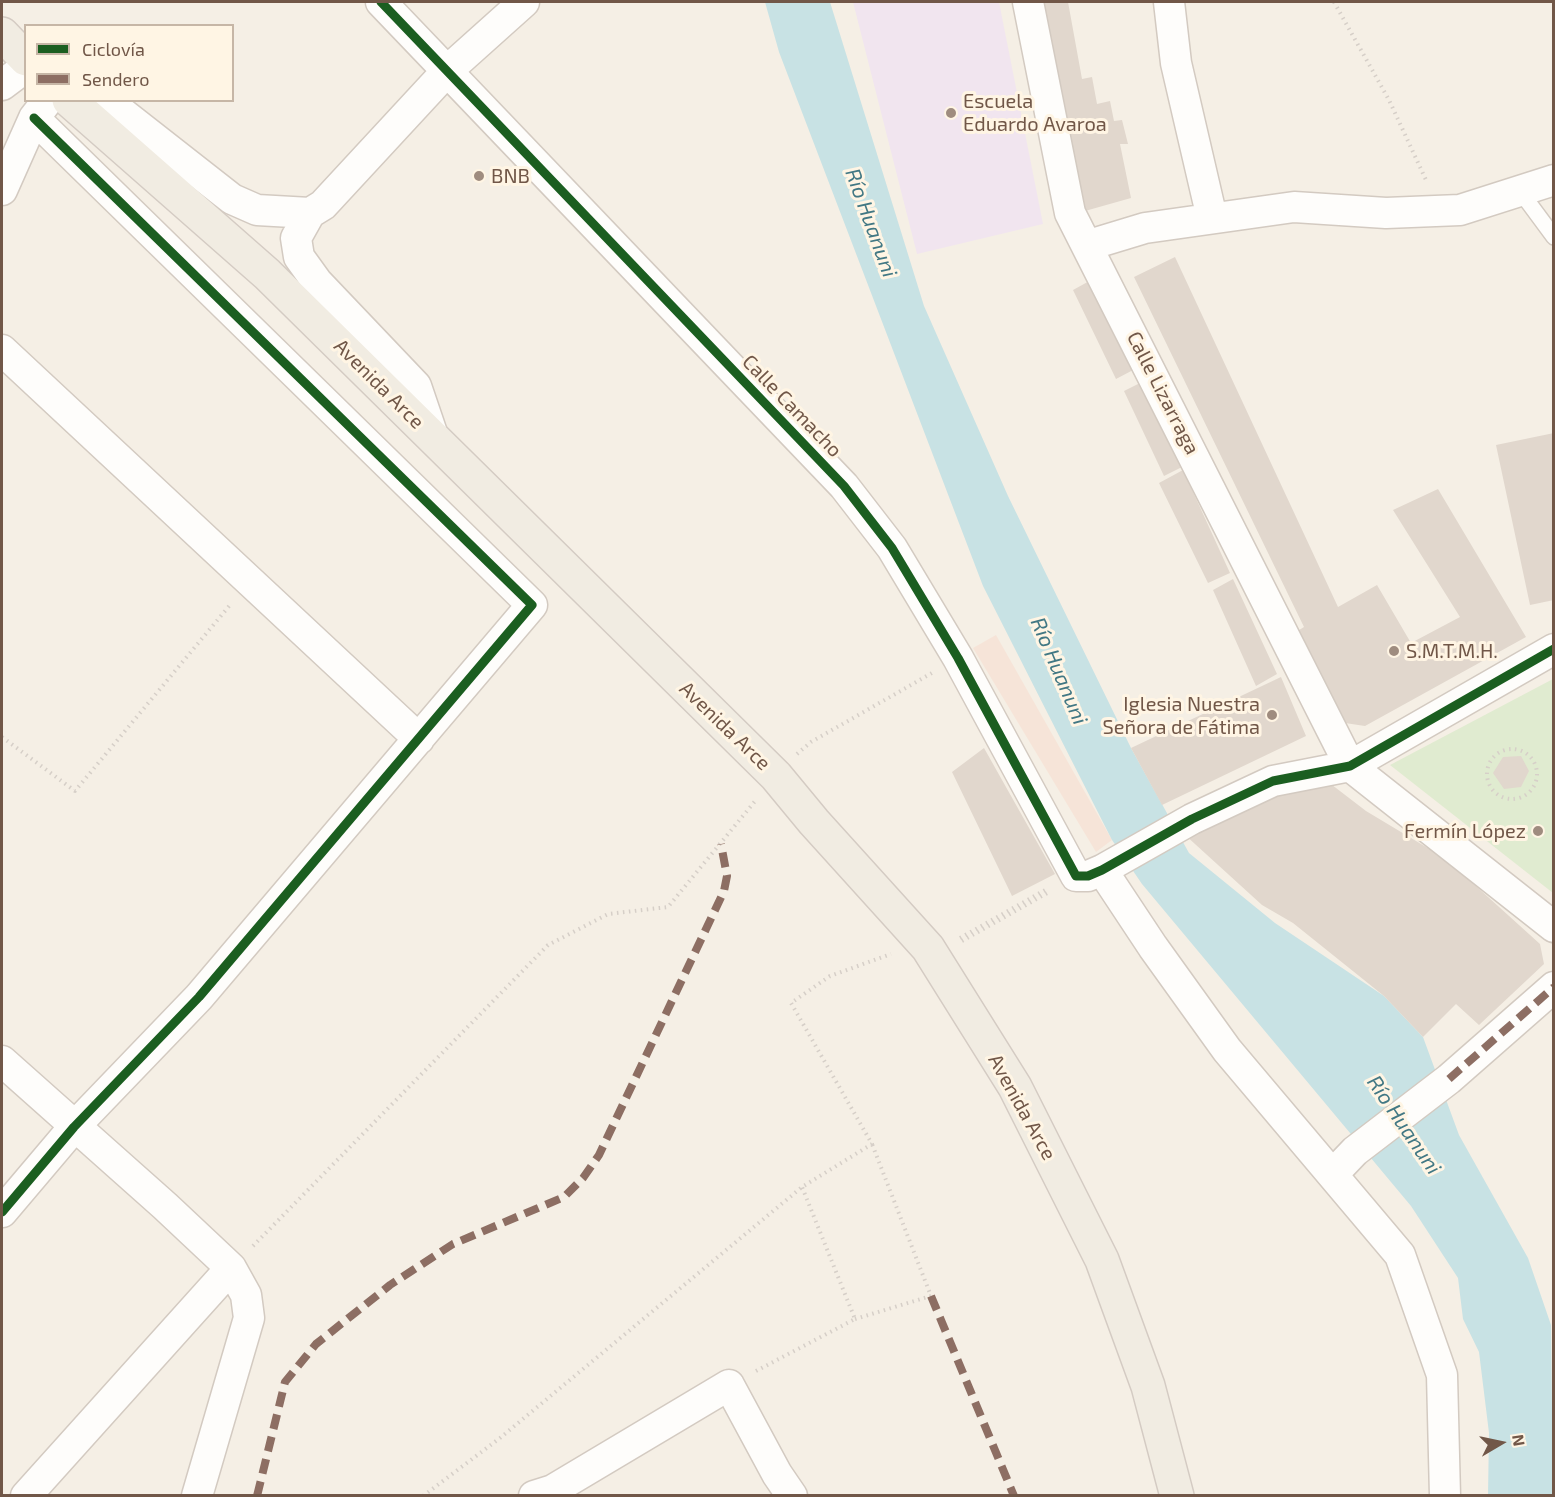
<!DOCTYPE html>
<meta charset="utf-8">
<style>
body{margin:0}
#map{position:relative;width:1555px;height:1497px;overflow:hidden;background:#f5efe5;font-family:"Exo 2",sans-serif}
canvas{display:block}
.frame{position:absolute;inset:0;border:3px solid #715748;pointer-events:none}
.legend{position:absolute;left:24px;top:24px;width:210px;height:78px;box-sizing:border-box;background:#fff5e4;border:2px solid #c6b6a6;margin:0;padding:8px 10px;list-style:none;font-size:18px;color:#715748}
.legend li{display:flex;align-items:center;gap:12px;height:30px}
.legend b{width:30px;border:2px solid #c6b6a6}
.north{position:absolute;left:1471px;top:1413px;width:60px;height:60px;-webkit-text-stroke:4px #fff5e4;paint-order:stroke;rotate:81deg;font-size:16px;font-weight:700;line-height:24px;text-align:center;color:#715748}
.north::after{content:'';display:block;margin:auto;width:21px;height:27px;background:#715748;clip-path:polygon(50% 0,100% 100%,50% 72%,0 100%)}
</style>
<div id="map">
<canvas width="1555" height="1497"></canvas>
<div class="frame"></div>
<ul class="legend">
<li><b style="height:8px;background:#1b5e20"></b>Ciclovía</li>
<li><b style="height:8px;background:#8d6e63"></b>Sendero</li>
</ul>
<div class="north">N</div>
</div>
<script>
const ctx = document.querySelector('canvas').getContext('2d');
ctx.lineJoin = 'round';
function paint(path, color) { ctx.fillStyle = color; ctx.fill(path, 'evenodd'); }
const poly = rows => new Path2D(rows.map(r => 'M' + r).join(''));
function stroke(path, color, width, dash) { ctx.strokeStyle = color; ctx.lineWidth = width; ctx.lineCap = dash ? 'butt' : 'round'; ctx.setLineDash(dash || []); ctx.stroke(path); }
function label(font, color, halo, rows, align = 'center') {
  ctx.font = font + ' "Exo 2",sans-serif'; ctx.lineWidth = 6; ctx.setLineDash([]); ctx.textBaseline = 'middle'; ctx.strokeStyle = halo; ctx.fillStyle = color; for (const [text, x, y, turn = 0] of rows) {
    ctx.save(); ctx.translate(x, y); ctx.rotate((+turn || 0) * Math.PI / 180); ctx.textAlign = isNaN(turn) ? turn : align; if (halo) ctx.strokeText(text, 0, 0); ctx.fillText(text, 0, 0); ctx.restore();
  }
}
paint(poly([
 [996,635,1112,840,1096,852,973,648]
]), '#f6e4d8');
paint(poly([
 [853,2,999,2,1043,224,917,254]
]), '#f1e5ef');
paint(poly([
 [1553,679,1553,893,1390,765]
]), '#e0ebd0');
paint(poly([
 [765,2,830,2,924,306,1008,496,1131,748,1189,853,1275,923,1384,996,1423,1037,1459,1135,1528,1258,1551,1325,1553,1495,1488,1495,1489,1433,1479,1352,1463,1319,1458,1278,1411,1206,1142,884,1112,840,983,586,779,52]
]), '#c8e2e4');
paint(poly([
 [1042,2,1068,2,1082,79,1092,77,1097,104,1110,101,1114,121,1122,120,1128,144,1120,144,1131,198,1085,211],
 [1175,257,1338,607,1377,585,1411,643,1460,617,1393,510,1438,489,1526,637,1365,726,1345,723,1296,632,1304,627,1134,277],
 [1093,279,1135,369,1116,379,1073,290],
 [1142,382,1182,467,1164,476,1124,391],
 [1554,433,1554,600,1530,605,1496,445],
 [1183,470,1230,573,1208,583,1159,483],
 [1233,579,1277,674,1256,686,1213,590],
 [1281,677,1306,736,1162,805,1131,748],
 [984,748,1055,874,1012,896,952,772],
 [1521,756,1529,771,1521,787,1504,789,1493,773,1503,757],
 [1323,778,1366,811,1446,859,1540,944,1544,964,1479,1025,1456,1004,1423,1037,1384,996,1293,923,1262,905,1184,834,1208,819]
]), '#e1d7cd');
const lane = poly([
 [1520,191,1554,237]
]);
const street = poly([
 [381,2,844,486,892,548,958,658,1076,876,1088,876,1102,870,1192,819,1273,781,1350,766,1554,649],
 [1028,2,1070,213,1350,766,1554,927],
 [1169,2,1176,63,1212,218],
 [2,85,26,67],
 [96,100,121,112,232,199,257,210,310,213,323,205,447,71,524,2],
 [2,190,34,118,48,100],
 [310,213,296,238,299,257,317,282,416,386,434,439],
 [1089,245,1145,228,1294,207,1386,213,1460,210,1554,180],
 [2,350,419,739],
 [1102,870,1153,947,1227,1050,1400,1255,1442,1375,1445,1496],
 [2,1061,165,1206,231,1268,246,1295,249,1318,197,1496],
 [1333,1174,1355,1151,1449,1079,1554,987],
 [2,1212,74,1127,199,997,532,605,34,118],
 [26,1496,231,1268],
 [534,1496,553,1490,729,1385,777,1474,792,1496]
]);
const primary = poly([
 [2,34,26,59],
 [69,100,267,274,776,776,814,822,928,948,1015,1087,1102,1260,1148,1386,1177,1496]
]);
stroke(lane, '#d3cac1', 18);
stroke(street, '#d3cac1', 33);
stroke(primary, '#d4cbc3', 36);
stroke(poly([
 [1334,2,1389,100,1426,180],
 [2,737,75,791,230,605],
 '1487 774a25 25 0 1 1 50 0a25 25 0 1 1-50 0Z',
 [797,754,811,742,932,673],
 [960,938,1047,889],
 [962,941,1049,892],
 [253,1246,548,945,608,914,668,907,756,800],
 [855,1319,931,1296,872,1144],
 [756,1371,855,1319,802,1187],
 [423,1496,500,1438,802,1187,872,1144,791,1003,830,976,891,954]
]), '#d6cfc8', 4, [1.5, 4.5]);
stroke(lane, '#fefdfb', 15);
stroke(street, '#fefdfb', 30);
stroke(primary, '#f1ece2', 33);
stroke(poly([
 [1449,1079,1554,987],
 [931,1296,1014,1496],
 [257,1496,285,1382,316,1344,390,1285,453,1244,564,1197,583,1178,599,1155,724,891,727,876,721,844]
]), '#8d6e63', 8, [15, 8]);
stroke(poly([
 [381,2,844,486,892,548,958,658,1076,876,1088,876,1102,870,1192,819,1273,781,1350,766,1554,649],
 [2,1212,74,1127,199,997,532,605,34,118]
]), '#1b5e20', 9);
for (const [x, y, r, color] of [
 [951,113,6,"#9f8c7f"],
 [479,176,6,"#9f8c7f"],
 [1394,651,6,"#9f8c7f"],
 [1272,715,6,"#9f8c7f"],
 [1538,831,6,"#9f8c7f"]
]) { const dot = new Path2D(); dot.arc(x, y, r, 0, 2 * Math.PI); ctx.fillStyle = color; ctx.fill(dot); stroke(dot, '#fff5e4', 2); }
label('20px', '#715748', '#fff5e4', [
 ["Escuela",963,101],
 ["Eduardo Avaroa",963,124],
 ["BNB",491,176],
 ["S.M.T.M.H.",1406,651],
 ["Iglesia Nuestra",1260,704,"right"],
 ["Señora de Fátima",1260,727,"right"],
 ["Fermín López",1526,831,"right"]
], 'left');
label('20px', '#715748', '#fff5e4', [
 ["Avenida Arce",379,384,45],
 ["Calle Lizarraga",1163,393,63],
 ["Calle Camacho",792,406,46],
 ["Avenida Arce",725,726,44],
 ["Avenida Arce",1022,1107,61]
]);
label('italic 21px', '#427884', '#fff5e4', [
 ["Río Huanuni",871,223,70],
 ["Río Huanuni",1059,671,67],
 ["Río Huanuni",1404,1125,56]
]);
</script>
